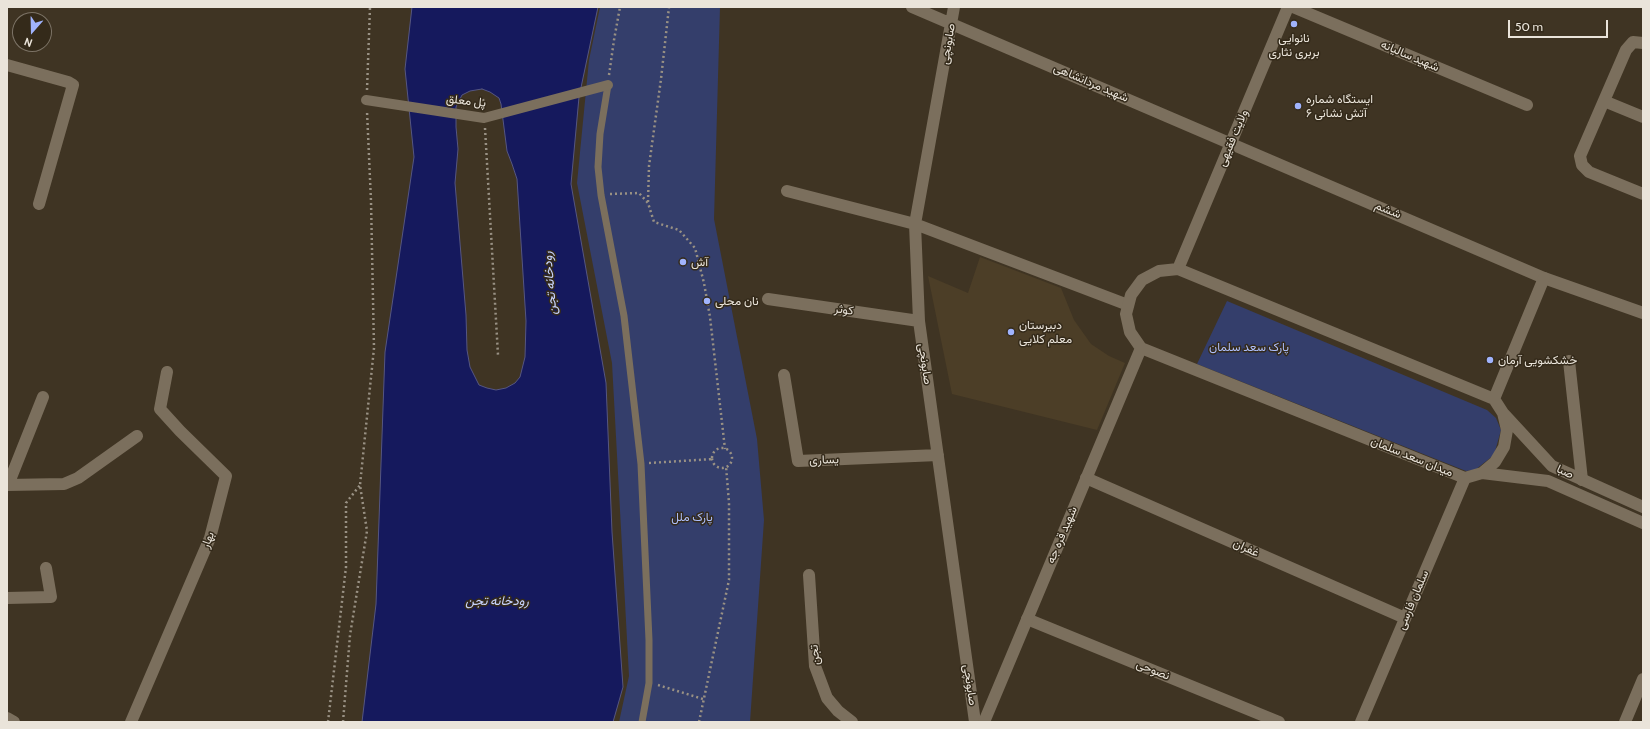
<!DOCTYPE html>
<meta charset="utf-8">
<style>
body{margin:0}
#map{position:relative;width:1650px;height:729px;overflow:hidden;background:#3f3423;font-family:Cabin,sans-serif}
canvas{display:block}
.frame{position:absolute;inset:0;border:8px solid #eae4da;pointer-events:none}
.north{position:absolute;left:12px;top:12px;width:40px;height:40px;box-sizing:border-box;background:#342a1a;border:1px solid #7d7467;border-radius:50%;rotate:200deg;font-size:11px;font-weight:700;line-height:16px;text-align:center;color:#eae4da}
.north::after{content:'';display:block;margin:auto;width:14px;height:18px;background:#a0b3fd;clip-path:polygon(50% 0,100% 100%,50% 72%,0 100%)}
.scale{position:absolute;left:1508px;top:20px;width:100px;height:18px;box-sizing:border-box;border:2px solid #eae4da;border-top:0;padding-left:5px;font-size:12px;line-height:14px;white-space:nowrap;color:#eae4da;-webkit-text-stroke:3px #342a1a;paint-order:stroke}
</style>
<div id="map">
<canvas width="1650" height="729"></canvas>
<div class="frame"></div>
<div class="north">N</div>
<div class="scale">50 m</div>
</div>
<script>
const ctx = document.querySelector('canvas').getContext('2d');
ctx.lineJoin = 'round';
function paint(path, color) { ctx.fillStyle = color; ctx.fill(path, 'evenodd'); }
const poly = rows => new Path2D(rows.map(r => 'M' + r).join(''));
function stroke(path, color, width, dash) { ctx.strokeStyle = color; ctx.lineWidth = width; ctx.lineCap = dash ? 'butt' : 'round'; ctx.setLineDash(dash || []); ctx.stroke(path); }
function label(font, color, halo, rows, align = 'center') {
  ctx.font = font + ' Cabin,Vazirmatn,sans-serif'; ctx.lineWidth = 3; ctx.setLineDash([]); ctx.textBaseline = 'middle'; ctx.strokeStyle = halo; ctx.fillStyle = color; for (const [text, x, y, turn = 0] of rows) {
    ctx.save(); ctx.translate(x, y); ctx.rotate((+turn || 0) * Math.PI / 180); ctx.textAlign = isNaN(turn) ? turn : align; if (halo) ctx.strokeText(text, 0, 0); ctx.fillText(text, 0, 0); ctx.restore();
  }
}
paint(poly([
 [980,257,1061,288,1074,320,1091,344,1109,356,1125,363,1097,430,952,394,928,276,968,293]
]), '#4c3e27');
paint(poly([
 [600,7,720,7,714,219,757,439,764,520,750,722,619,722,629,676,612,363,577,183,589,60],
 [1227,301,1487,410,1496,418,1501,430,1494,455,1475,470,1466,471,1197,364]
]), '#343e6b');
const water = poly([
 [412,7,598,7,579,97,571,184,606,383,612,532,623,687,613,722,362,722,376,604,385,352,414,157,405,69,412,7],
 [482,89,490,92,499,98,501,104,507,151,512,164,517,179,526,321,525,357,520,377,515,383,506,388,496,390,487,388,479,385,470,367,467,350,466,315,455,183,458,149,456,127,456,107,462,95,470,91,482,89]
]);
paint(water, '#15195d');
stroke(water, '#555682', 1);
stroke(poly([
 [609,75,614,40,620,7],
 [367,90,370,7],
 [483,99,484,107],
 [485,128,498,355],
 [610,194,639,193,648,203,654,222,679,230,695,248,704,283,710,317,725,449],
 [648,202,649,166,661,79,669,7],
 '712 458a10 10 0 1 1 20 0a10 10 0 1 1-20 0Z',
 [649,463,713,459],
 [658,685,703,699],
 [328,722,346,567,346,503,360,485],
 [343,722,350,635,367,531,360,485,374,348,371,201,367,111],
 [699,722,729,580,729,503,726,466]
]), '#999184', 2.5, [2, 3]);
stroke(poly([
 [608,85,600,134,598,167,601,195,624,316,641,464,649,640,649,683,642,722]
]), '#7b6f5d', 7);
stroke(poly([
 [366,100,484,118,608,85]
]), '#7b6f5d', 10);
stroke(poly([
 [912,7,1544,278,1643,313],
 [954,7,915,224,919,321,975,722],
 [1293,7,1527,105],
 [1643,43,1633,42,1626,50,1580,156,1582,165,1589,172,1643,194],
 [7,65,68,82,73,85,39,204],
 [1604,101,1643,117],
 [787,191,915,224,1128,305],
 [768,299,919,321],
 [1569,361,1582,480],
 [784,375,798,461,938,455],
 [1086,478,1405,618],
 [7,485,64,484,78,478,137,436],
 [8,485,43,397],
 [809,575,815,666,827,698,838,711,852,722],
 [7,598,51,597,46,568],
 [1027,619,1279,722],
 [7,718,14,722],
 [131,722,210,538,226,476,180,431,160,409,167,372]
]), '#7b6f5d', 12);
stroke(poly([
 [1178,269,1494,399,1503,413,1507,430,1504,447,1495,462,1482,473,1465,478,1141,348,1130,332,1126,314,1131,295,1142,280,1159,271,1178,269],
 [1178,269,1288,7],
 [1494,399,1544,278],
 [1504,414,1552,466,1643,507],
 [1482,473,1548,481,1643,523],
 [984,722,1141,348],
 [1361,722,1465,478],
 [1625,722,1643,679]
]), '#7b6f5d', 12);
for (const [x, y, r, color] of [
 [1294,24,4,"#a0b3fd"],
 [1298,106,4,"#a0b3fd"],
 [683,262,4,"#a0b3fd"],
 [707,301,4,"#a0b3fd"],
 [1011,332,4,"#a0b3fd"],
 [1490,360,4,"#a0b3fd"]
]) { const dot = new Path2D(); dot.arc(x, y, r, 0, 2 * Math.PI); ctx.fillStyle = color; ctx.fill(dot); stroke(dot, '#342a1a', 1.5); }
label('12px', '#eae4da', '#342a1a', [
 ["نانوایی",1294,38,"center"],
 ["بربری نثاری",1294,52,"center"],
 ["ایستگاه شماره",1306,99],
 ["۶ آتش نشانی",1306,113],
 ["آش",691,262],
 ["نان محلی",715,301],
 ["دبیرستان",1019,325],
 ["معلم کلایی",1019,339],
 ["خشکشویی آرمان",1498,360]
], 'left');
label('12px', '#eae4da', '#342a1a', [
 ["صابونچی",948,44,-80],
 ["شهید سالیانه",1410,56,23],
 ["شهید مردانشاهی",1091,83,23],
 ["پل معلق",466,101,6],
 ["ولایت فقیهی",1233,138,-67],
 ["ششم",1388,210,23],
 ["کوثر",844,310,8],
 ["صابونچی",925,364,82],
 ["میدان سعد سلمان",1412,457,22],
 ["یساری",824,460,-2],
 ["صبا",1565,472,25],
 ["شهید قره جه",1062,535,-67],
 ["بهار",208,540,-70],
 ["غفران",1246,548,24],
 ["سلمان فارسی",1413,600,-67],
 ["تجن",815,655,-96],
 ["نصوحی",1153,670,22],
 ["صابونچی",970,685,82]
]);
label('12px', '#aebffc', '#342a1a', [
 ["پارک سعد سلمان",1249,347],
 ["پارک ملل",692,517]
]);
label('italic 13px', '#c8d4fe', '#342a1a', [
 ["رودخانه تجن",550,283,-95],
 ["رودخانه تجن",497,601]
]);
</script>
